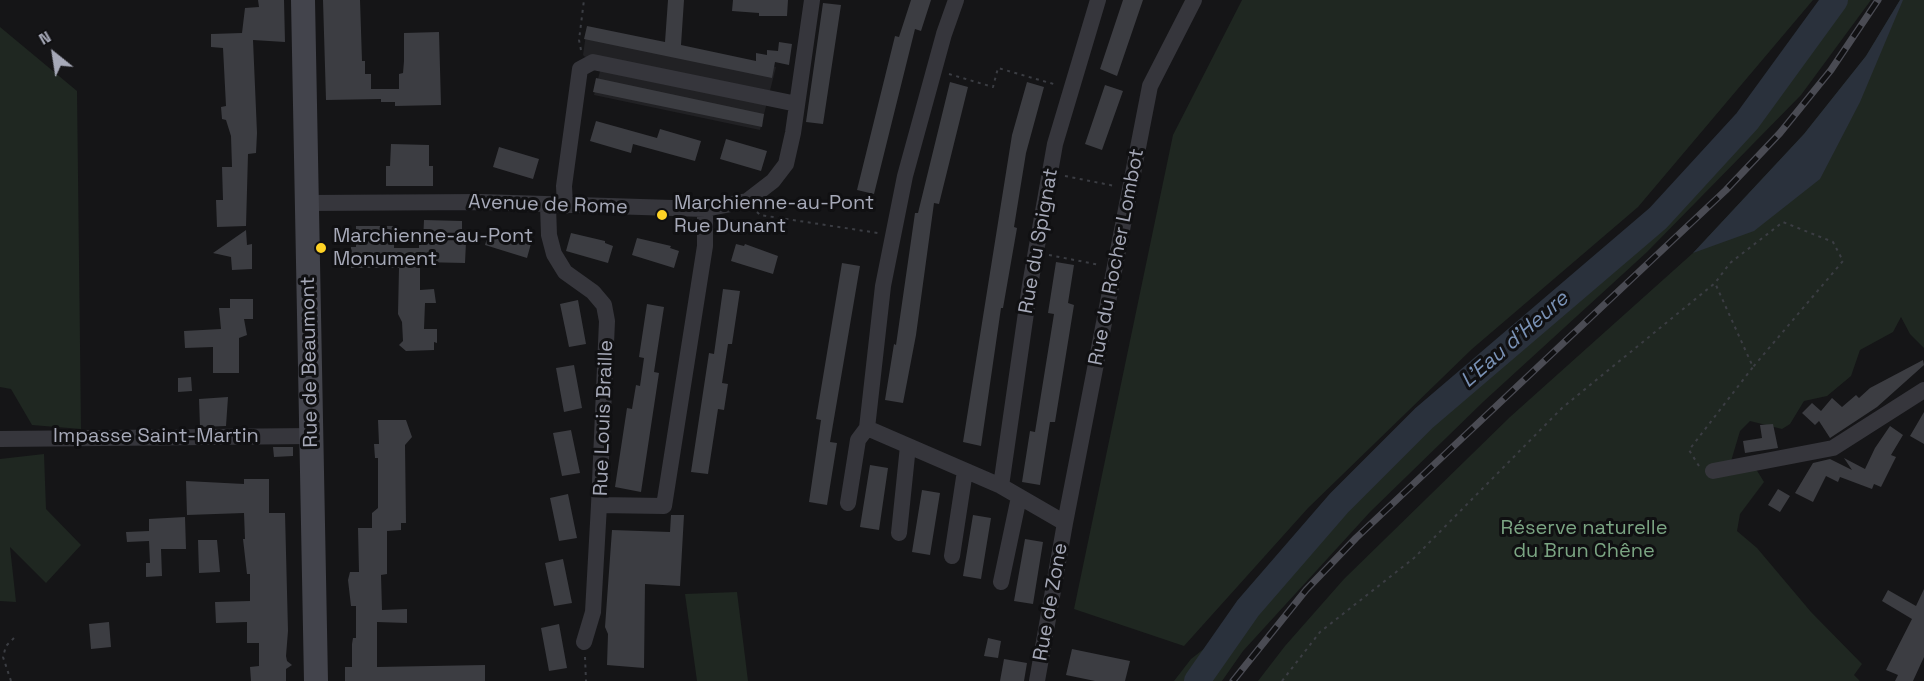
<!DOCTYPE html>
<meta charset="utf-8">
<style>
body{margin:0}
#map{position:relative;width:1924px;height:681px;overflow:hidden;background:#151517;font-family:"Space Grotesk",sans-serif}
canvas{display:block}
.north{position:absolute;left:24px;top:24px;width:60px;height:60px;-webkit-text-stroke:4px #101012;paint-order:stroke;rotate:330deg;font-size:16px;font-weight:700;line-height:24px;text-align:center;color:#a6a9b8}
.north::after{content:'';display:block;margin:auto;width:21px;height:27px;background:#a6a9b8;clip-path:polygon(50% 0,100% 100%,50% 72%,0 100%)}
</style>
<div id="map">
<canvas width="1924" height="681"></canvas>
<div class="north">N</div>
</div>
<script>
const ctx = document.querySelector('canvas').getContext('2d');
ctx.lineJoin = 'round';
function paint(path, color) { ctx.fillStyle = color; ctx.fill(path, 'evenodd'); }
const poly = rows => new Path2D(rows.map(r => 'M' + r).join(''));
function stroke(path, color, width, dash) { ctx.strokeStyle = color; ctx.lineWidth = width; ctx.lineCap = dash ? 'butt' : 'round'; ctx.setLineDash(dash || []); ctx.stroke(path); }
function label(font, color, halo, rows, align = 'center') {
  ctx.font = font + ' "Space Grotesk",sans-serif'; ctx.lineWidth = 6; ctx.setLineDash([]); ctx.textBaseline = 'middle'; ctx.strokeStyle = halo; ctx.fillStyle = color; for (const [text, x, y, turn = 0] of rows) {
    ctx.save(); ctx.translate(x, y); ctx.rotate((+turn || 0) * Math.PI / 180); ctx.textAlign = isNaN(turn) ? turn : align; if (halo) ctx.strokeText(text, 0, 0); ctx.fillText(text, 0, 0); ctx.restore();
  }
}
paint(poly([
 [587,27,776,67,760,130,594,95,600,71,583,55]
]), '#212124');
paint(poly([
 [1242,0,1813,0,1638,207,1472,349,1308,508,1184,646,1074,609,1173,135],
 [1845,0,1871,0,1801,95,1647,252,1483,402,1370,512,1243,651,1222,681,1174,681,1191,659,1266,600,1399,456,1660,226,1754,126],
 [1900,0,1924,0,1924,348,1910,334,1901,317,1893,332,1860,350,1851,376,1827,396,1804,401,1790,424,1782,429,1750,421,1740,431,1729,468,1756,469,1764,482,1740,514,1737,531,1757,548,1811,612,1862,664,1854,675,1860,681,1258,681,1285,646,1344,579,1510,417,1693,253,1804,134,1866,56],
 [0,27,77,91,81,429,32,425,11,389,0,387],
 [44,454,46,509,81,545,46,583,10,547,16,602,0,601,0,459],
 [737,592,748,681,697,681,685,594]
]), '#1f2721');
paint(poly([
 [1900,0,1903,0,1860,102,1820,179,1754,231,1693,253,1804,134,1866,56]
]), '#2a313c');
stroke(poly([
 [1197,681,1248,608,1339,503,1424,418,1658,218,1747,121,1835,0]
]), '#2a313c', 26);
paint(poly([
 [258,0,284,0,285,42,253,40,257,133,256,153,248,154,246,226,217,227,216,200,223,200,222,167,232,167,231,136,226,120,222,119,221,107,226,106,223,48,211,47,211,34,242,33,245,8,259,7],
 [323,0,360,0,362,61,365,61,365,74,371,74,371,89,399,89,399,74,403,73,404,61,404,33,439,32,441,105,395,106,395,102,381,102,381,99,326,100],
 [668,0,684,0,681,45,756,61,756,53,767,55,767,50,778,51,779,42,792,44,789,65,775,62,772,78,584,39,587,26,665,42],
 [733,0,788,0,787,16,759,16,759,13,732,11],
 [911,0,931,0,921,31,915,29,874,194,857,190,895,36,899,37],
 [1123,0,1143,0,1117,76,1100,69],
 [823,3,841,5,823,124,806,122],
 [596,78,764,114,762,127,593,92],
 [950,82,968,87,939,204,934,203,916,335,903,403,885,400,894,344,896,345,915,213,918,213],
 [1027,82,1044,87,1026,153,1014,227,1017,228,1003,308,1001,308,981,446,963,442,1012,135],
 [1105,85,1123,91,1102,150,1085,144],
 [596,121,657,138,660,129,701,141,695,161,633,144,631,153,590,141],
 [726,139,767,151,761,171,720,159],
 [391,144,429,145,429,166,433,166,433,186,386,186,386,166,390,166],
 [499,147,539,159,533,179,493,167],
 [424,220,462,221,462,242,466,242,465,263,420,262,420,290,434,289,436,303,425,303,424,329,437,329,437,343,434,342,434,350,406,351,399,345,403,341,402,322,398,314,399,268,351,268,351,247,356,247,356,226,394,226,394,248,419,248,419,242,423,242],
 [490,228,524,235,524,238,532,240,527,258,485,245],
 [246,230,247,245,252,244,252,269,232,270,231,257,213,253],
 [571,233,605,241,605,243,613,246,608,263,566,251],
 [637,238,671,246,670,248,679,251,674,268,632,255],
 [736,244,744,246,745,244,778,256,773,274,731,261],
 [1056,262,1074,265,1068,303,1074,305,1055,422,1050,422,1040,485,1022,482,1030,431,1035,432,1054,314,1048,313],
 [842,263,860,266,830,442,837,443,827,505,809,502,821,420,816,419],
 [723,289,740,291,732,344,728,344,722,383,728,384,724,410,718,409,708,474,691,472,709,353,714,354],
 [230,299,253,299,253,319,244,319,247,335,239,338,239,373,213,373,213,347,185,348,184,331,221,329,219,308,230,308],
 [578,300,586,344,569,347,560,304],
 [647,304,664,307,654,372,659,373,641,492,615,487,627,408,632,409,636,385,640,386,644,358,639,357],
 [1923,360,1924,365,1877,407,1830,438,1819,421,1815,425,1802,413,1812,403,1821,411,1832,398,1842,407,1856,395,1859,398,1870,388],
 [574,365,582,408,564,412,556,368],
 [191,377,192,391,178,392,178,378],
 [228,397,226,426,200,427,199,399],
 [1924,412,1924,444,1910,436],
 [378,420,406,420,412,437,405,445,406,523,401,523,401,530,387,531,387,574,381,575,382,610,407,609,407,623,377,622,377,667,485,665,485,681,345,681,345,667,352,667,352,644,353,638,356,638,356,606,351,606,348,580,350,572,359,572,358,528,372,528,372,513,378,508,378,458,375,458,374,444,379,444],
 [1773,424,1778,448,1745,453,1743,441,1762,438,1760,425],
 [1890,426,1903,435,1891,455,1896,457,1881,487,1874,484,1872,489,1840,477,1838,482,1826,476,1813,502,1795,493,1813,463,1830,459,1852,470,1844,458,1865,469,1875,448],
 [571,430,580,473,562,476,553,433],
 [273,447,293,447,293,456,274,457],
 [870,465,888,468,879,530,860,527],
 [244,479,269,479,269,513,285,513,288,631,286,656,287,661,292,665,286,669,286,681,251,681,250,667,259,666,259,643,247,643,247,622,216,623,215,602,250,601,250,574,247,574,243,539,245,539,244,513,187,515,186,481,244,484],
 [1778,489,1790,496,1780,512,1768,505],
 [922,490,940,493,930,555,912,552],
 [568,494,577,538,559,541,550,498],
 [671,515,684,515,680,586,645,584,644,668,607,665,608,634,605,627,612,530,670,532],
 [973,515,991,518,981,579,963,576],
 [185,517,186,549,161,549,162,576,146,577,146,563,150,563,149,541,127,542,126,532,149,531,149,519],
 [1025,539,1043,542,1033,604,1014,601],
 [198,540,217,540,220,572,199,573],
 [563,559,572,603,554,606,545,563],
 [1924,589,1924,657,1913,681,1895,681,1898,675,1886,670,1912,619,1882,601,1888,590,1916,606],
 [109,622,111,647,91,649,89,624],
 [559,624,567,668,549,671,541,628],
 [988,638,1001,641,998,658,984,656],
 [1072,649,1130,661,1125,681,1095,681,1066,675],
 [1004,659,1027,663,1024,681,1000,681]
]), '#3c3d42');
stroke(poly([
 [581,50,579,40,584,0],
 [949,74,993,87,998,68,1057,85],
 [1065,176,1115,186],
 [757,212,760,215,878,233],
 [1049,255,1100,265],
 [1699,466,1689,450,1753,367],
 [585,657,586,681],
 [11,681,3,657,6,646,16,636],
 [1282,681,1320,632,1414,558,1562,408,1715,283,1730,263,1783,222,1833,242,1843,261,1753,367,1715,283]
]), '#3b3d43', 2, [3, 4.5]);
stroke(poly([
 [956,0,944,34,905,176,883,286,867,428,1001,486,1065,523],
 [307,203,481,202,705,209,747,201,773,181,786,164,793,133,812,0],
 [548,206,549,235,554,254,565,272,593,292,604,305,607,321,599,505,664,506,705,246,705,209],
 [565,206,564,186,580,69,593,62,797,104],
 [0,439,311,436],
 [1713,471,1833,448,1924,390],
 [1001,486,1030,285,1055,144,1098,0],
 [848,503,858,440,867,428],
 [899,533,908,446],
 [952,556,965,471],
 [1001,582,1019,497],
 [584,642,593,612,599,505],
 [1037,681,1065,523,1150,86,1194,0]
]), '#36363c', 16);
stroke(poly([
 [303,0,316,681]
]), '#43444c', 24);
const rail = poly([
 [1233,681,1306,590,1356,538,1726,190,1780,133,1831,70,1878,0]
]);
stroke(rail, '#4a4b53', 7);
stroke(rail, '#101012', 4.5, [14]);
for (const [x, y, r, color] of [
 [662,215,6,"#ffd325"],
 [321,248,6,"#ffd325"]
]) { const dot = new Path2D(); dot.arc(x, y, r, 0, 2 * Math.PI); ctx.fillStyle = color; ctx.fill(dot); stroke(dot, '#101012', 2); }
label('20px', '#a6a9b8', '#101012', [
 ["Marchienne-au-Pont",674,204],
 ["Rue Dunant",674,227],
 ["Marchienne-au-Pont",333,237],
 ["Monument",333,260]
], 'left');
label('20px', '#a6a9b8', '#101012', [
 ["Avenue de Rome",548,205,2],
 ["Rue du Spignat",1039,241,-80],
 ["Rue du Rocher Lombot",1117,257,-79],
 ["Rue de Beaumont",310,362,-91],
 ["Rue Louis Braille",604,418,-88],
 ["Impasse Saint-Martin",156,437],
 ["Rue de Zone",1051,602,-80]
]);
label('20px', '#7ba583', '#101012', [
 ["Réserve naturelle",1584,529],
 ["du Brun Chêne",1584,552]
]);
label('italic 21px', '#7a92b6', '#101012', [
 ["L'Eau d'Heure",1515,340,-41]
]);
</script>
